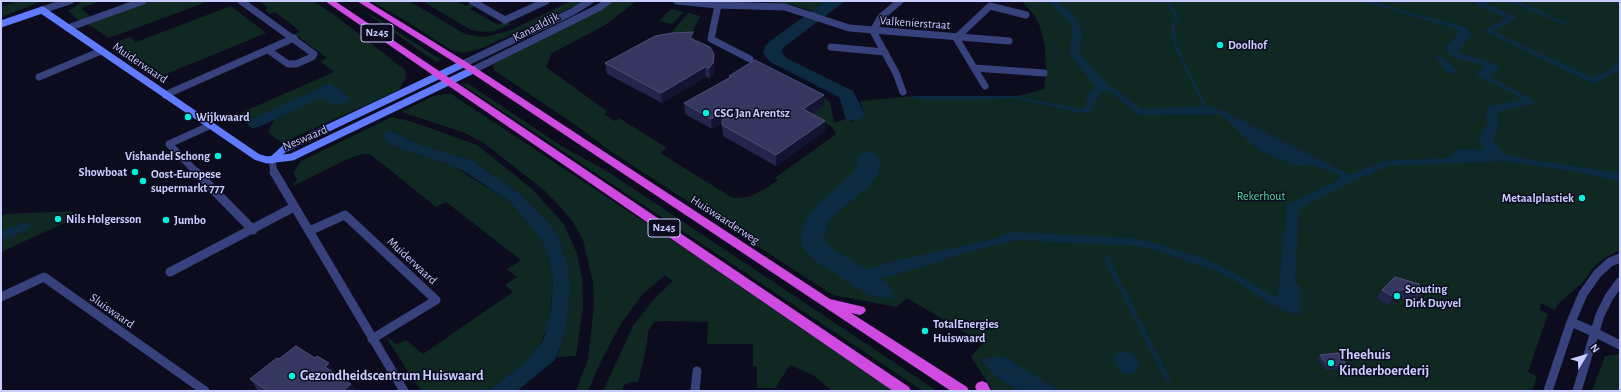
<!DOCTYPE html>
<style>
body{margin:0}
#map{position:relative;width:1621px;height:392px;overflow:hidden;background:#0c0c1e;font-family:"Alegreya Sans",sans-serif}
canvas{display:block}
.frame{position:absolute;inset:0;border:2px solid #c9cdff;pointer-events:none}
.north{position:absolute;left:1565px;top:336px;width:40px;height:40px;-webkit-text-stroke:3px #0c0c1e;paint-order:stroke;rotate:52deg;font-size:11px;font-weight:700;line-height:16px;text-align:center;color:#c9cdff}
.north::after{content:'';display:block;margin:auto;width:14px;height:18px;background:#c9cdff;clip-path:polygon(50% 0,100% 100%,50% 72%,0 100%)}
</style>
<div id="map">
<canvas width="1621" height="392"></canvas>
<div class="frame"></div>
<div class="north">N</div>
</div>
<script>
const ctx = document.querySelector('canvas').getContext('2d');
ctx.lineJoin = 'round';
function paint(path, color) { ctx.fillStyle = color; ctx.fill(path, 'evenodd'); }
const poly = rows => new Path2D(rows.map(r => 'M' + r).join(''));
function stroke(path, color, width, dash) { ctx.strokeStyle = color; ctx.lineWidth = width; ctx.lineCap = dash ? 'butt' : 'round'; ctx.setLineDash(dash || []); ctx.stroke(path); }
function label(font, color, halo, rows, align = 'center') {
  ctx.font = font + ' "Alegreya Sans",sans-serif'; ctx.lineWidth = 3; ctx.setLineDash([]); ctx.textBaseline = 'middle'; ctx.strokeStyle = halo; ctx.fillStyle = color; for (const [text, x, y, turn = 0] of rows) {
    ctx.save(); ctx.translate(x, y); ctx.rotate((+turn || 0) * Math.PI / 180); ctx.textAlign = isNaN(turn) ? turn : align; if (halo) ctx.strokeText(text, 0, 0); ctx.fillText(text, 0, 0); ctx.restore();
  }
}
paint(poly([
 [18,1,43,1,1,17,1,7],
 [83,1,100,1,81,8,91,17,80,21,68,11],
 [147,1,202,1,204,3,109,38,86,23],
 [259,1,313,1,336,16,405,70,406,77,399,90,282,143,268,132,274,120,321,97,332,105,338,105,331,85,247,122,236,115,334,72,320,61,327,58,295,34,300,31,275,12,270,14,265,10,268,8],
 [371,1,409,1,465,34,484,37,509,31,571,1,586,1,482,48,463,53,451,50,403,19],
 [422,1,457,1,466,6,472,3,476,6,470,9,498,25,506,21,511,24,495,31,485,32,471,30],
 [612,1,636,1,607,24,552,53,546,67,607,111,604,114,615,121,619,118,667,148,660,153,731,197,735,198,749,197,767,188,778,180,775,178,836,134,832,127,810,115,765,67,827,99,830,102,834,123,846,119,853,121,865,114,860,101,913,96,1015,96,1026,94,1044,89,1046,71,1045,46,1039,24,1034,15,1022,1,1620,1,1620,250,1603,259,1592,269,1584,281,1557,305,1555,310,1541,303,1540,310,1548,314,1528,372,1537,377,1532,391,993,391,971,357,983,343,907,298,897,307,833,295,610,151,577,126,494,70,493,66,497,62],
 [754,1,826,1,812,11,789,4],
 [231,6,266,33,164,75,115,42,130,37,136,42],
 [359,8,381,21,441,60,436,62],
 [671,9,684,12,672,24,659,21],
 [688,13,700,16,691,36,671,33],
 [467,83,560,145,610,173,937,391,923,391,463,85],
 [445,94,451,94,693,254,893,391,832,391,813,375,790,365,775,388,757,388,757,367,753,366,753,344,707,344,708,322,660,321,654,322,648,332,646,349,638,382,630,382,624,385,622,391,603,391,633,326,654,299,673,281,665,275,642,295,621,324,602,359,588,391,576,391,588,359,594,305,593,282,583,240,573,222,558,204,545,191,484,143,465,133,401,112,434,96],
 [392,117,413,122,477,145,531,188,564,224,577,254,582,278,583,307,576,356,557,357,565,335,568,265,558,236,550,224,519,193,471,160,423,146,391,131,386,132,383,136,393,146,453,166,509,201,540,236,547,252,553,280,549,324,540,345,524,364,487,391,422,391,414,381,386,337,397,344,406,340,423,354,513,292,505,285,517,277,507,269,521,260,446,202,436,207,370,154,362,154,345,160,293,186,297,179,293,173,301,161],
 [72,211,76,217,71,220,1,252,1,240,23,232,24,223,1,231,1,216,6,214],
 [1620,354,1620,391,1592,391,1605,356]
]), '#0f2822');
paint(poly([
 [826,1,845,1,784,47,781,51,786,58,853,91,865,114,863,117,857,121,846,119,839,97,770,62,763,53,765,46,770,41],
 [1047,1,1056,1,1073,14,1082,32,1079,53,1109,86,1115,88,1141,109,1209,106,1222,110,1350,175,1383,161,1445,158,1453,155,1454,150,1483,149,1479,138,1488,122,1485,114,1486,111,1489,106,1520,100,1521,98,1518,96,1478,76,1478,72,1486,66,1461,60,1452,56,1448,52,1447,46,1459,33,1457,29,1362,1,1374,1,1408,12,1458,25,1467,28,1472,34,1459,50,1459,53,1496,64,1500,68,1490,75,1492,78,1535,101,1532,104,1502,111,1497,114,1499,127,1493,139,1499,149,1507,155,1534,160,1620,173,1620,181,1577,172,1504,161,1389,166,1373,172,1371,175,1363,176,1306,205,1299,211,1295,282,1300,287,1300,314,1290,313,1269,303,1234,280,1216,271,1158,251,1136,246,1017,240,972,251,881,279,889,284,894,299,868,295,814,260,805,251,802,245,801,237,805,220,819,203,851,175,856,168,859,155,866,151,876,155,880,161,879,172,870,186,833,216,827,224,824,237,827,244,833,249,866,269,894,261,991,240,1012,232,1131,238,1147,241,1206,259,1233,272,1273,296,1278,296,1287,205,1340,179,1339,175,1314,165,1297,166,1268,155,1255,147,1220,114,1139,115,1109,91,1102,91,1090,112,1081,113,1015,98,956,100,915,99,913,96,1015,96,1081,109,1085,108,1088,102,1085,95,1096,88,1069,53,1072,36,1072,27,1068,20],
 [1477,1,1491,1,1486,4,1516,17,1517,18,1493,31,1495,32,1591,77,1595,77,1610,69,1620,60,1620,74,1615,72,1594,84,1484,31,1506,18,1478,6,1475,4],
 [1507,1,1517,1,1568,23,1566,25],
 [1434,56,1440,57,1452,64,1457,72,1454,74,1447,72],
 [328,84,331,84,349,97,350,99,338,105,332,105,321,98,259,127,252,128,248,125,247,122,250,120],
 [391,131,423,146,471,160,519,193,550,224,558,236,568,265,570,291,565,335,555,360,517,391,487,391,524,364,540,345,545,336,551,309,553,280,547,252,540,237,509,201,465,172,453,166,393,146,382,136,386,132],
 [24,223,31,223,32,225,23,232,1,240,1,231],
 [1103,257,1108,257,1171,381,1167,383],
 [1119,352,1128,352,1134,355,1139,361,1139,367,1134,373,1129,374,1122,373,1119,369,1115,362,1115,356],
 [1000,357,1008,359,1060,391,1018,391,993,374,982,361,983,358]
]), '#0c2b42');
stroke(poly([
 [1168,3,1178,18,1173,25,1175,44,1206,109]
]), '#0c2b42', 3);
stroke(poly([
 [505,20,546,1]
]), '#37427d', 7);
stroke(poly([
 [241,1,314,54,312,57,296,64,288,64,268,50],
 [472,1,505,20],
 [677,1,718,5,785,7,849,28,1009,41],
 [718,5,711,39,750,59],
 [42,10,70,1],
 [68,28,143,1],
 [873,31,896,73,903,92],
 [873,31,881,17,900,1],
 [956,38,990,6,1026,15],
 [956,38,985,86],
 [831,47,884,52],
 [975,68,1044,73],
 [39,77,101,51],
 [165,95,294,38],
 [197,173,169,144,211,125]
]), '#37427d', 7);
stroke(poly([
 [196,172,253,230],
 [309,231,345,215,436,300,372,339],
 [170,272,294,207],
 [1,297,44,277,205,391],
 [1594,332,1620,345],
 [695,391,697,371]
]), '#37427d', 9);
stroke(poly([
 [463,64,572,12,590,1],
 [473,70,600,7,608,1],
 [272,160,274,173]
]), '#37427d', 7);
stroke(poly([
 [274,172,404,391],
 [1571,322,1594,332],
 [1548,391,1571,322,1583,294,1597,274,1610,262,1620,258],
 [1577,391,1600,315,1609,297,1620,282]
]), '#37427d', 9);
stroke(poly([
 [1,24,42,10,257,157,267,160,292,157,473,70],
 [272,160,284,149,463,64]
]), '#607bff', 7);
paint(poly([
 [325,1,335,1,909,387,911,391,893,391,325,1],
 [357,1,367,1,476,68,830,299,864,307,866,310,864,313,860,315,851,313,967,387,969,391,951,391,470,72,357,1],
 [982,381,987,383,991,391,977,391,975,387,977,383,982,381]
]), '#ce4ae0');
paint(poly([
 [694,40,714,54,715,64,714,73,710,78,706,77,662,103,607,74,605,63],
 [729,76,824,95,824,106,812,114,825,121,825,131,776,166,723,136,722,123,712,129,685,114,684,103,729,78],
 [1395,277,1419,295,1414,303,1397,297,1389,305,1377,298,1382,290],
 [1320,355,1346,364,1343,368,1326,370,1318,359],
 [279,359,335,374,351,384,355,391,258,391,250,379]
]), '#24254c');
paint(poly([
 [693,32,694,42,690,38],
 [714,54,715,64,714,73,710,78,709,68],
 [705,67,706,77,662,103,661,93],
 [824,95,824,106,803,120,803,109],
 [723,111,723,122,712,129,711,119],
 [825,121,825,131,776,166,776,155],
 [1402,289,1397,297,1389,305,1394,297],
 [329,363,338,378,325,367],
 [351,384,355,391,343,391]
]), '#131332');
const building = poly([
 [693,32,690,38,710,47,714,54,713,63,709,68,705,67,661,93,605,63,655,36,672,33,693,32],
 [755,60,824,95,803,109,825,121,776,155,722,125,723,111,711,119,684,103,731,77,729,76,755,60],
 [1395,277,1419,284,1419,295,1402,289,1394,297,1382,290,1395,277],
 [296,346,315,358,317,356,329,363,325,367,351,384,343,391,268,391,250,379,277,358,279,359,296,346],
 [1338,353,1346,364,1328,366,1320,355,1338,353]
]);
paint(building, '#363760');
stroke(building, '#4d4e79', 1);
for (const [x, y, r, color] of [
 [1220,45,4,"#00f4dd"],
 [706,113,4,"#00f4dd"],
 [188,117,4,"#00f4dd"],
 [218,156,4,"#00f4dd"],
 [135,172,4,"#00f4dd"],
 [143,181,4,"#00f4dd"],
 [1582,198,4,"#00f4dd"],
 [58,219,4,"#00f4dd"],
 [166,220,4,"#00f4dd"],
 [1397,296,4,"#00f4dd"],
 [925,331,4,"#00f4dd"],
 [1331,363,4,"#00f4dd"],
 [292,376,4,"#00f4dd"]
]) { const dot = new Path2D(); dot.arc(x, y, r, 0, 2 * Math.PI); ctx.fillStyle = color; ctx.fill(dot); stroke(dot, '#0c0c1e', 1.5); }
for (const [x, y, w] of [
 [377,33,32],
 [664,228,32]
]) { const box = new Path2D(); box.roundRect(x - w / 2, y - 9, w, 18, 3); ctx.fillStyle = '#0c0c1e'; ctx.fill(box); stroke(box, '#c9cdff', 1); }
label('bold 11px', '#c9cdff', null, [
 ["N245",377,33],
 ["N245",664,228]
]);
label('12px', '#c9cdff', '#0c0c1e', [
 ["Valkenierstraat",915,23,4],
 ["Kanaaldijk",536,27,-27],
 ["Muiderwaard",140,63,34],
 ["Neswaard",305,138,-23],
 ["Huiswaarderweg",725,220,33],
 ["Muiderwaard",412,261,43],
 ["Sluiswaard",112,311,35]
]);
label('bold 12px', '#c9cdff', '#0c0c1e', [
 ["Doolhof",1228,45],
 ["CSG Jan Arentsz",714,113],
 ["Wijkwaard",196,117],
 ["Vishandel Schong",210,156,"right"],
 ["Showboat",127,172,"right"],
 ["Oost-Europese",151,174],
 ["supermarkt 777",151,188],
 ["Metaalplastiek",1574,198,"right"],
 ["Nils Holgersson",66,219],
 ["Jumbo",174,220],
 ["Scouting",1405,289],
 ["Dirk Duyvel",1405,303],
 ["TotalEnergies",933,324],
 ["Huiswaard",933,338]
], 'left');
label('12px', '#56dea2', '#0c0c1e', [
 ["Rekerhout",1261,196]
]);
label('bold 14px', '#c9cdff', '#0c0c1e', [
 ["Theehuis",1339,355],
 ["Kinderboerderij",1339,371],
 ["Gezondheidscentrum Huiswaard",300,376]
], 'left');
</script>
